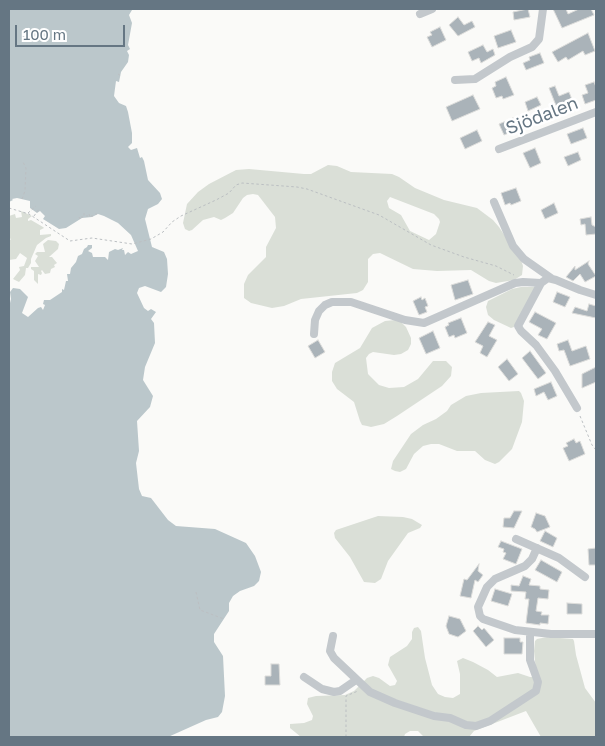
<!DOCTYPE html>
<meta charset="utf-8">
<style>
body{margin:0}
#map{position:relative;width:605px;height:746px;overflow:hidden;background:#fafaf8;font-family:"Golos Text",sans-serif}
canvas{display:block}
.frame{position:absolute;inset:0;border:10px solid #657683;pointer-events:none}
.scale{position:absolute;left:15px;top:25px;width:110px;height:22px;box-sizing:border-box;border:2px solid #657683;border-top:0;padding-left:6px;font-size:15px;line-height:18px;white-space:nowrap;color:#657683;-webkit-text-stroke:4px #fff;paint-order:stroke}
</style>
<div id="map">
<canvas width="605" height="746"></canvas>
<div class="frame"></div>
<div class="scale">100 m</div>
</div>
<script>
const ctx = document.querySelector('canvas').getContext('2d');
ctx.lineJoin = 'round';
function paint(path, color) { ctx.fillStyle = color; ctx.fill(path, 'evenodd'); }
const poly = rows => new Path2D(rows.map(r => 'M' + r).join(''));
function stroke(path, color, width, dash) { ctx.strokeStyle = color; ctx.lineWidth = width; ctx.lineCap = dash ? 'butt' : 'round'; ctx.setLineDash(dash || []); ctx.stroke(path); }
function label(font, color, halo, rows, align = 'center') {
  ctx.font = font + ' "Golos Text",sans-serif'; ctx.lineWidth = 5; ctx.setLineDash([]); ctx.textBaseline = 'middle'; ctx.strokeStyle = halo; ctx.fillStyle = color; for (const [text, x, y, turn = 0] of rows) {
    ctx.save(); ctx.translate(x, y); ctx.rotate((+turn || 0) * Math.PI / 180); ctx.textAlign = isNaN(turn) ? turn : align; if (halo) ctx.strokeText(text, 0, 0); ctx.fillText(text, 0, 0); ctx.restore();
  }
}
paint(poly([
 [328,165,337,166,351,172,392,174,399,177,415,188,444,200,477,208,493,220,499,227,521,260,523,266,522,275,514,280,496,283,489,281,471,270,437,271,413,269,380,253,373,254,368,259,368,282,363,290,357,293,301,299,284,306,272,308,251,303,244,298,244,284,248,275,266,257,266,247,276,228,275,217,258,195,253,194,247,195,243,198,233,213,225,218,221,220,214,217,203,220,192,230,189,231,185,229,183,223,187,204,198,192,209,184,236,170,249,169,304,174,311,174],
 [390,197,434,214,439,219,440,222,436,234,429,240,410,231,401,215,389,208,387,201],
 [21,211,32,216,28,219,28,221,31,220,43,227,44,228,40,230,40,235,51,234,51,236,46,238,37,245,31,259,31,263,28,268,26,268,25,275,19,282,13,279,20,270,19,267,24,266,27,258,20,253,16,259,9,260,9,241,11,239,9,238,9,216,15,214,16,218,22,217],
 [48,240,56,241,59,244,58,249,49,257,52,257,57,263,54,265,55,267,51,269,50,273,45,274,42,270,41,271,42,273,41,275,38,274,38,284,34,280,34,271,31,269,31,267,39,267,35,261,38,256,35,254,37,252,45,252,43,244],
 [521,287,537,287,514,327,511,328,494,320,488,315,486,307,488,301,512,289],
 [395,320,401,322,406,327,411,338,411,344,408,350,401,354,394,355,373,352,369,354,366,358,368,374,379,385,389,388,404,387,418,379,433,361,446,361,452,367,451,376,442,386,397,416,384,424,371,427,367,426,362,425,360,421,354,402,337,389,332,381,332,372,335,363,360,348,372,328,385,321],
 [519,391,521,393,524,401,522,422,512,449,499,462,495,464,485,460,475,451,457,451,439,444,431,444,423,446,414,454,406,469,400,472,395,471,391,469,393,461,411,434,423,425,436,419,447,411,451,405,466,396,481,393],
 [378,516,403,517,412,519,422,525,420,528,408,533,388,561,381,579,375,583,364,582,350,557,335,538,334,533,336,530],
 [418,627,421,631,425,658,432,685,438,694,445,697,453,698,460,694,460,674,457,661,463,658,473,662,488,670,497,677,518,673,530,677,533,677,536,671,534,651,535,641,537,639,547,637,573,639,574,641,576,655,585,688,596,703,596,737,541,737,526,711,474,731,469,737,424,737,418,731,410,731,405,734,404,737,301,737,290,728,290,724,304,723,312,720,313,716,307,704,308,698,316,696,345,695,354,691,367,678,373,676,379,678,390,686,395,685,397,681,388,665,390,657,407,646,412,639,412,632,414,628]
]), '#dadfd7');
paint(poly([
 [9,9,131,9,132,10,129,15,132,23,128,45,130,49,127,51,129,55,128,62,121,72,119,82,116,81,114,96,119,103,126,106,128,112,132,133,132,143,128,147,131,150,137,148,140,158,142,157,144,161,148,180,160,193,162,199,158,204,148,209,145,219,152,247,164,252,167,259,168,274,166,287,161,292,145,286,139,288,137,293,144,308,148,311,151,309,156,312,151,319,154,323,155,343,145,367,143,380,153,396,150,407,137,421,139,451,136,463,139,489,142,496,151,498,168,520,176,526,215,529,246,543,255,556,261,572,259,581,254,586,240,591,233,596,229,603,229,611,214,634,214,642,223,656,225,696,222,712,218,717,206,720,168,737,9,737,9,307,11,299,10,292,13,288,20,289,28,297,22,313,28,317,38,308,41,307,43,310,45,305,43,304,44,300,50,300,62,292,62,289,64,290,66,281,68,281,67,274,70,274,71,268,76,262,78,256,82,254,84,249,87,247,88,245,92,245,92,248,88,251,92,253,93,257,105,257,108,260,109,252,115,249,118,250,123,248,122,250,124,250,125,255,128,252,131,254,138,251,131,235,118,223,104,216,98,214,92,217,82,218,66,228,59,229,43,219,45,216,40,211,37,213,30,208,30,201,17,198,12,199,13,200,9,202]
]), '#bbc7cb');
const building = poly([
 [528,9,530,17,514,20,513,12,528,9],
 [553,9,566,9,568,14,579,9,591,9,594,15,562,28,553,9],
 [458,17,464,25,472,21,475,27,458,36,449,25,458,17],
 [440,27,446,40,432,47,427,37,432,35,430,32,440,27],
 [511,30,516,42,498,48,494,36,511,30],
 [588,33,595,51,585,55,583,51,568,60,566,57,558,62,552,52,588,33],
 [483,45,487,52,493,49,495,55,481,63,479,58,472,61,468,52,483,45],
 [540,53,544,63,526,70,523,63,530,60,529,57,540,53],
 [506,77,514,95,503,99,502,96,496,98,492,88,496,86,495,82,506,77],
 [594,82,596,87,596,100,585,104,582,95,588,93,585,85,594,82],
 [555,86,559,96,569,92,573,102,557,108,549,88,555,86],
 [473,95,480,109,452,121,446,107,473,95],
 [537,97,541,105,528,111,525,102,537,97],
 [513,118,518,129,504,135,499,124,513,118],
 [583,128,587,138,571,144,567,134,583,128],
 [477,130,482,141,465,149,460,138,477,130],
 [535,148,541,163,530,168,523,153,535,148],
 [578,152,581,160,568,166,564,157,578,152],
 [516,188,521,201,511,205,510,203,505,205,501,193,516,188],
 [554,203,558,213,545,219,541,210,554,203],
 [591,217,592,225,596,227,596,234,586,235,585,224,581,225,580,219,591,217],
 [589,261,588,264,596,276,585,282,580,274,573,281,566,277,575,266,575,270,589,261],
 [468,280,473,294,455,300,451,285,468,280],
 [557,292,570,297,565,307,553,302,557,292],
 [421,297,422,300,425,298,428,306,425,307,427,312,419,315,413,301,421,297],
 [589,304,596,306,596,318,572,313,575,307,587,311,589,304],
 [535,312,556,323,547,339,538,335,542,329,529,322,535,312],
 [461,318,467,333,455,338,454,335,449,337,445,327,449,325,448,323,461,318],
 [488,322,495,325,489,336,497,340,487,357,480,353,483,346,475,342,488,322],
 [433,331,440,348,426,354,419,338,433,331],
 [318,340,325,352,315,358,308,346,318,340],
 [568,340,572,351,586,346,590,359,570,366,564,350,559,351,557,344,568,340],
 [530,351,546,373,538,379,522,358,530,351],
 [507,359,518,374,509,381,498,367,507,359],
 [596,367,596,382,582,388,582,374,596,367],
 [551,382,557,396,548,400,544,392,536,396,534,389,551,382],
 [574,439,576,443,580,441,585,454,569,461,563,448,568,446,566,443,574,439],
 [514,511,522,511,514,528,503,527,504,518,510,518,514,511],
 [536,513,545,516,550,527,537,532,535,529,531,527,536,513],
 [545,531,557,538,553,547,540,541,545,531],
 [501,541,522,549,516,564,503,559,506,553,503,552,504,549,498,547,501,541],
 [596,548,596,565,589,565,588,549,596,548],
 [541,560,562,572,557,582,535,570,541,560],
 [479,564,478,571,483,575,478,582,475,580,471,598,460,596,464,579,467,580,479,564],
 [523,576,531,579,529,585,540,586,540,589,549,590,548,599,538,598,536,611,542,612,541,615,549,615,548,624,540,623,540,625,526,623,529,599,525,599,526,592,511,591,511,585,519,586,523,576],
 [495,589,512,594,508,606,491,601,495,589],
 [567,603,582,604,582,614,567,614,567,603],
 [449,616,460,619,466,631,458,637,449,634,446,626,449,616],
 [478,626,482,630,484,628,494,640,486,647,473,631,478,626],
 [504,638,520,638,520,642,523,642,522,654,504,654,504,638],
 [271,664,279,664,280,685,265,685,265,676,271,676,271,664]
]);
paint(building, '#aab3b9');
stroke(building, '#dcdcda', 1);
stroke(poly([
 [118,74,121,76],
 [22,199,25,191,26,168,23,162],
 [9,208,29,214,70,241,92,238,132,244,151,239,163,232,172,222,181,216,216,200,229,193,236,185,242,183,297,187,307,189,379,215,431,245,464,257,496,266,514,275],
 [28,213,36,206],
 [84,213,84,217],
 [96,213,96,215],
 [89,214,90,217],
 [87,215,87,217],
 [92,215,92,217],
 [34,216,39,209],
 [82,216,82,218],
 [79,217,80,219],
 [580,416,592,445,596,450],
 [196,592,200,610,224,619],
 [346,737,346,696,358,691]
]), '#bbbfc2', 1, [2.5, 2.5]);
stroke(poly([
 [420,14,432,9],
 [455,80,475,79,510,57,532,47,539,39,543,9],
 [499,149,596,112],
 [494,202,513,246,524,259,551,278],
 [314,334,315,320,319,311,325,305,332,302,351,302,405,320,424,323,515,283,523,282,541,283],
 [577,408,555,371,536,345,521,331,518,326,541,283,548,278,556,280,580,290,596,295],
 [516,539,559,558,585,577],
 [537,548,532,559,525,566,495,579,487,587,478,607,480,616,483,619,515,630,551,634,596,634],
 [333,636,330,651,334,658,370,692,395,703,434,716,450,718,466,725,476,726,490,721,536,691,538,682,530,660,530,632],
 [304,677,322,689,334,692,340,691,356,680]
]), '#c3c8cc', 8);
label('18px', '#657683', '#fff', [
 ["Sjödalen",542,116,-21]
]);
</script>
